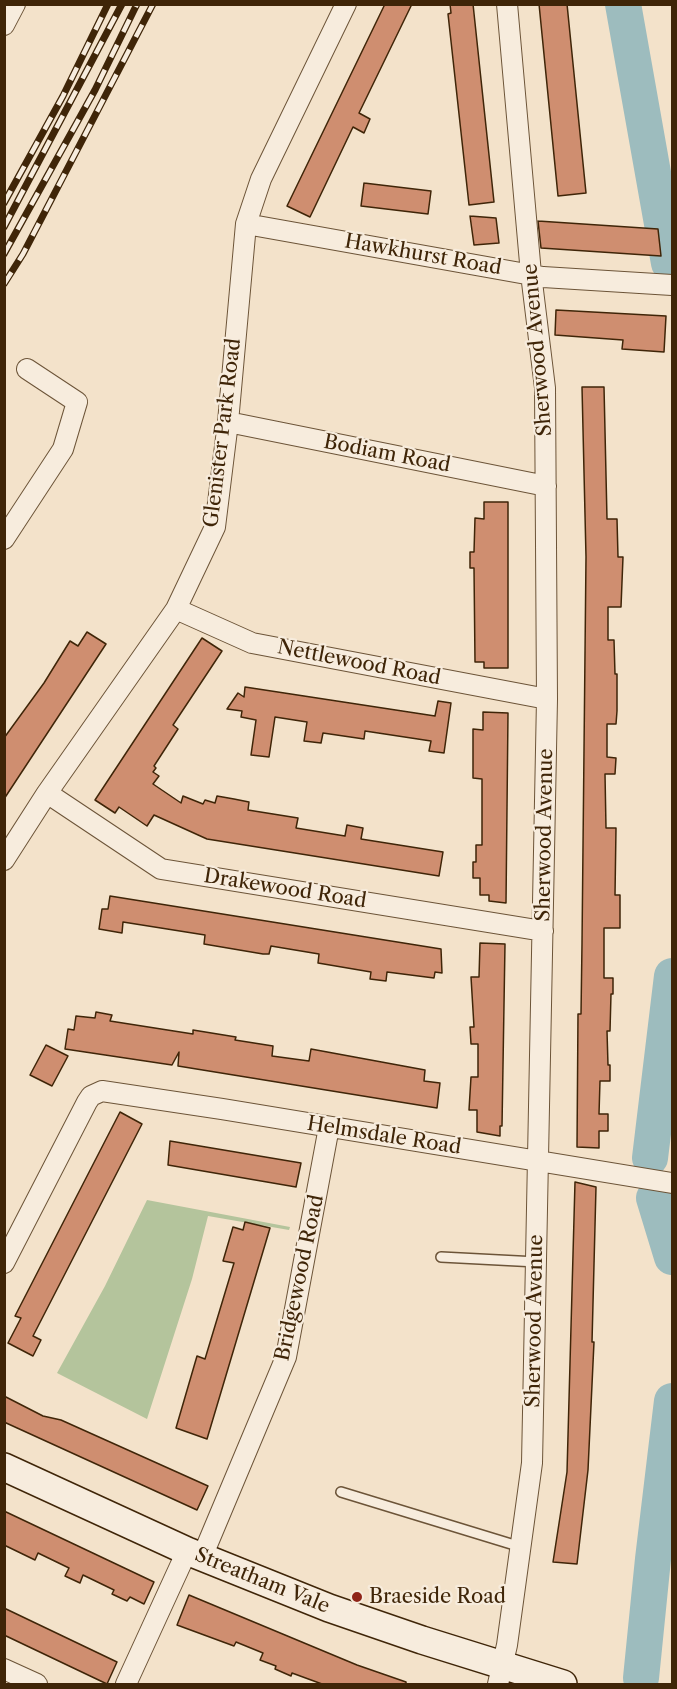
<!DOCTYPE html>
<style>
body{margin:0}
#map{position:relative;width:677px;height:1689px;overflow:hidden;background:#f3e2ca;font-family:"Libre Caslon Text",serif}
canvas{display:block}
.frame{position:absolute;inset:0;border:6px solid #3f2508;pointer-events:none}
</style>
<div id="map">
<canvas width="677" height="1689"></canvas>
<div class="frame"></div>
</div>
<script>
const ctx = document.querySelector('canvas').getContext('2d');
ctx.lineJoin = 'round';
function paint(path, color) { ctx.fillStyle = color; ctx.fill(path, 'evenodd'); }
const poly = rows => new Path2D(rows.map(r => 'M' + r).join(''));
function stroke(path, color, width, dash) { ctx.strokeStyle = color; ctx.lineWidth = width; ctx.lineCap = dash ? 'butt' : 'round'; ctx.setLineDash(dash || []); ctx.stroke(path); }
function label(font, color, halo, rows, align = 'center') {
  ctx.font = font + ' "Libre Caslon Text",serif'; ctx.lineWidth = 4.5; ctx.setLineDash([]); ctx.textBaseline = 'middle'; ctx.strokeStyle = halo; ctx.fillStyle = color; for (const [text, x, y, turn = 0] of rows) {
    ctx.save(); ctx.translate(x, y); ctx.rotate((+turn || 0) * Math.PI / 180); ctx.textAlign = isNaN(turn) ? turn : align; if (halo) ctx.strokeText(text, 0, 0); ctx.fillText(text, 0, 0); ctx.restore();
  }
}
paint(poly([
 [147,1200,290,1227,289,1230,208,1216,192,1279,147,1419,57,1373,105,1286]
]), '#b4c49c');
stroke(poly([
 [623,4,669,263],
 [650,1158,672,976],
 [654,1198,672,1257],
 [641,1678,653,1559,672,1401]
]), '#9dbcbe', 36);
const building = poly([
 [385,4,412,4,359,113,370,119,364,133,353,127,310,217,287,206,385,4],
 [450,4,473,4,494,202,469,205,448,14,451,13,450,4],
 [539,4,567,4,586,193,558,196,539,4],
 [364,183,431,191,428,214,361,206,364,183],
 [470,216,496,218,499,243,474,245,470,216],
 [538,221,658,229,661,256,541,248,538,221],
 [556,310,666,316,664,352,622,349,623,340,555,335,556,310],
 [582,387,604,387,607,519,617,519,618,557,623,557,621,607,608,607,608,640,614,640,615,674,617,674,617,711,616,724,607,724,607,757,616,758,615,774,605,774,606,828,616,828,615,895,620,895,620,928,604,928,604,978,613,978,613,994,611,994,610,1031,607,1031,608,1065,610,1065,610,1081,600,1081,599,1114,608,1114,608,1131,599,1131,599,1148,577,1147,578,1014,581,1014,582,944,586,557,582,387],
 [484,502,508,502,508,668,484,668,484,662,475,662,474,568,470,568,470,552,474,552,475,518,484,519,484,502],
 [87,632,106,644,4,799,4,738,44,683,70,641,78,646,87,632],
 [202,638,222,651,173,725,178,729,154,766,156,768,153,772,159,776,153,784,181,803,183,796,203,804,205,800,215,803,217,796,234,799,249,802,248,810,298,818,296,828,345,836,347,825,363,828,361,839,443,852,439,876,207,839,154,815,147,826,119,807,115,813,95,800,202,638],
 [245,687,435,716,438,701,451,703,444,753,429,751,431,741,365,731,364,739,323,733,321,743,304,741,307,722,275,717,269,757,251,755,256,720,241,717,242,711,227,709,238,693,244,697,245,687],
 [483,712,508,713,506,903,489,901,489,895,480,895,480,878,473,878,473,862,476,862,476,845,482,845,482,779,473,778,473,729,483,730,483,712],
 [110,896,441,949,442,973,435,972,434,978,387,972,386,981,370,979,371,972,318,963,319,954,271,946,269,954,263,954,204,944,205,935,123,922,122,933,99,929,102,909,108,909,110,896],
 [480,943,505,944,502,1126,500,1126,500,1136,477,1132,477,1110,469,1110,471,1077,478,1077,478,1044,471,1044,470,1027,474,1027,471,977,479,977,480,943],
 [96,1012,112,1015,110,1021,193,1034,193,1030,236,1037,235,1040,273,1046,272,1056,309,1061,311,1049,425,1070,424,1081,440,1083,437,1108,178,1066,179,1052,172,1065,65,1049,68,1029,74,1030,76,1016,95,1018,96,1012],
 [46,1045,68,1056,52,1086,30,1075,46,1045],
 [120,1112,142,1124,33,1336,41,1340,33,1356,8,1343,21,1318,15,1316,120,1112],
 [170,1141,301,1163,296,1187,168,1165,170,1141],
 [575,1182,596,1187,592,1342,594,1342,588,1470,577,1564,553,1562,567,1472,575,1182],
 [245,1222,270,1228,207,1439,176,1428,197,1356,205,1359,234,1263,223,1261,233,1227,243,1230,245,1222],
 [4,1396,43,1416,61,1420,208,1486,197,1510,4,1422,4,1396],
 [4,1511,154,1582,144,1604,130,1597,127,1601,112,1594,114,1590,83,1575,80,1583,65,1576,69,1568,38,1553,35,1560,4,1545,4,1511],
 [189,1595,357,1665,406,1682,406,1684,322,1684,292,1673,291,1676,275,1669,276,1666,260,1660,263,1653,236,1642,234,1646,177,1625,189,1595],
 [4,1608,117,1662,107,1684,4,1635,4,1608]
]);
paint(building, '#cf8e70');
stroke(building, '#3f2508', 1.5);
const lane = poly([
 [441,1257,537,1262],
 [341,1492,521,1547]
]);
const street = poly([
 [4,25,15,4],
 [246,224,543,277,672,285],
 [228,422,546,486],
 [4,539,63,449,77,402,27,369],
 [176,609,252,643,547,699],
 [47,793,161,869,543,931],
 [4,860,47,793,176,609,215,527,228,422,246,224,261,179,346,4],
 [4,1263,87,1102,91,1096,102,1091,222,1109,672,1183],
 [202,1557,286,1357,329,1127],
 [4,1669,37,1684],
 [126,1684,187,1551],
 [498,1684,507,1645,532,1463,547,699,545,388,531,274,507,4]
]);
const secondary = poly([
 [4,1467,187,1551,329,1608,422,1640,563,1684]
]);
stroke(lane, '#6c5438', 12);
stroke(street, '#6c5438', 22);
stroke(secondary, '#3f2508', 30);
stroke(lane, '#f7ecdd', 9);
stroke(street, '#f7ecdd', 20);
stroke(secondary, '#f7ecdd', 27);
const rail = poly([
 [4,203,63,96,108,4],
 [4,227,122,4],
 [4,254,95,90,137,4],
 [4,284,23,254,153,4]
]);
stroke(rail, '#3f2508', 7);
stroke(rail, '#f7ecdd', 4.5, [14]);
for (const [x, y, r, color] of [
 [357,1597,6,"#8f2418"]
]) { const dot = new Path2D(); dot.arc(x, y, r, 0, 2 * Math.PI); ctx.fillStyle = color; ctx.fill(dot); stroke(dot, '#f7ecdd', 2); }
label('20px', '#3f2508', '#f7ecdd', [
 ["Hawkhurst Road",423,255,10],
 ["Sherwood Avenue",538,350,-95],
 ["Glenister Park Road",223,433,-83],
 ["Bodiam Road",387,454,11],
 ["Nettlewood Road",359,663,11],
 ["Sherwood Avenue",545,835,-89],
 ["Drakewood Road",285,889,9],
 ["Helmsdale Road",384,1136,9],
 ["Bridgewood Road",300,1278,-78],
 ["Sherwood Avenue",535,1321,-89],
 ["Streatham Vale",262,1581,22]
]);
label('20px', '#3f2508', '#f7ecdd', [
 ["Braeside Road",369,1597]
], 'left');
</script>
